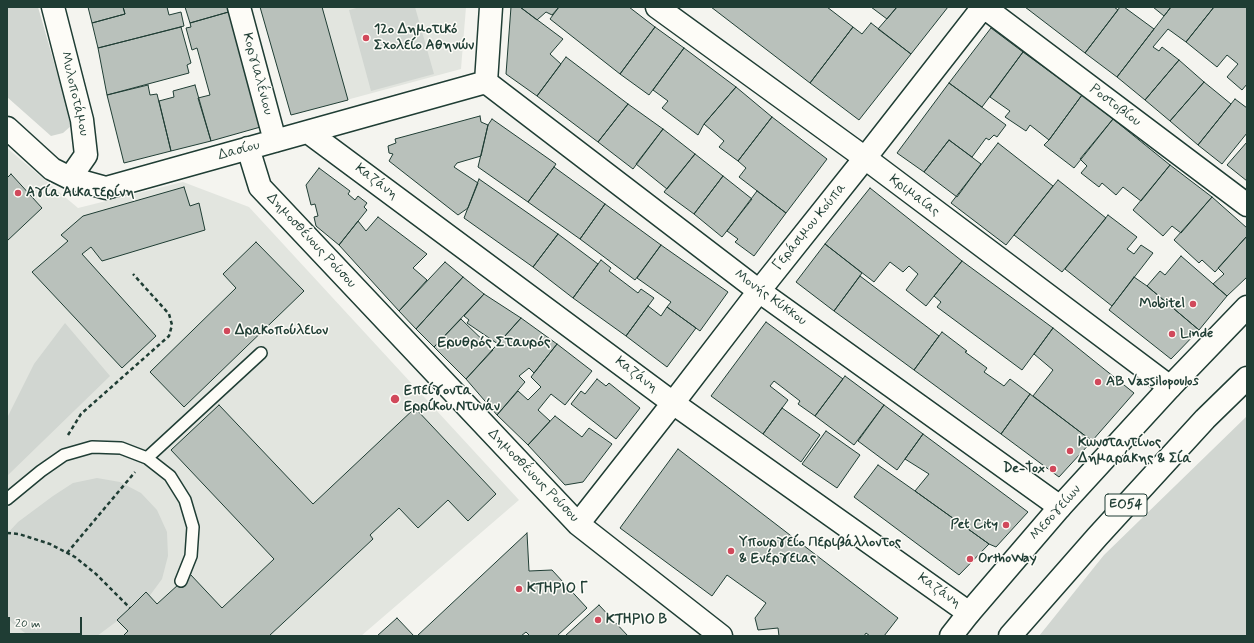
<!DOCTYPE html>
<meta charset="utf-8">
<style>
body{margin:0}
#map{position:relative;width:1254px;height:643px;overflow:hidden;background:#f4f4ef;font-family:Mynerve,sans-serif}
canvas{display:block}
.frame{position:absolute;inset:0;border:8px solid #1f3d34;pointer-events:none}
.scale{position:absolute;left:8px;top:617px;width:74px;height:18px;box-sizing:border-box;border:2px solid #1f3d34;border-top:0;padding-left:5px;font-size:12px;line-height:14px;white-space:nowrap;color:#1f3d34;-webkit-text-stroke:3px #fdfcf7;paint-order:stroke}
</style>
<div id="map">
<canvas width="1254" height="643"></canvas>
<div class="frame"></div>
<div class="scale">20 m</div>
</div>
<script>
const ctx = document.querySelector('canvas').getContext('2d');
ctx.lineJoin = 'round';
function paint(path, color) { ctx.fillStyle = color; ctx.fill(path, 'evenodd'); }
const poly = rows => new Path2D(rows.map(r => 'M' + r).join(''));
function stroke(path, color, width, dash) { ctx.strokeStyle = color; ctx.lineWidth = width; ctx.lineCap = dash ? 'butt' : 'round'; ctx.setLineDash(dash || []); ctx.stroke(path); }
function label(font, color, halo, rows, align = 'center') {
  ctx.font = font + ' Mynerve,sans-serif'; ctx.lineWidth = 3; ctx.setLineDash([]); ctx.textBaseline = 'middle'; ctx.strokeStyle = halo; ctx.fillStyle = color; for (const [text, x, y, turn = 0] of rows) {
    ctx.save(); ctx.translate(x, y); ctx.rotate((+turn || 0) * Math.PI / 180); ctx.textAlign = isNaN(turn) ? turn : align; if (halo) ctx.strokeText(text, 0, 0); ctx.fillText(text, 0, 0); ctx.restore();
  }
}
paint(poly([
 [260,7,466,7,461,69,291,115],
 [7,148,78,208,183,182,249,207,519,500,361,636,7,636]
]), '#e2e5df');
paint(poly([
 [7,7,38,7,72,125,63,133,51,136,7,97],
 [360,7,415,7,434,74,371,91,349,10],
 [65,323,110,376,7,476,7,418,34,364],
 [1247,416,1247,636,1039,636,1104,555],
 [97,478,120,482,141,493,157,510,167,532,168,556,162,579,148,598,97,636,29,636,12,623,7,616,7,534,18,522,53,496,73,483]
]), '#d1d6d1');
const building = poly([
 [88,7,123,7,125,14,92,23,88,7],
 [123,7,167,7,169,15,181,12,184,26,98,48,92,23,125,14,123,7],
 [185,7,230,7,232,11,190,23,185,7],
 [260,7,322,7,348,100,291,115,260,7],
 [511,7,520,7,563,39,550,54,561,64,537,96,506,74,511,7],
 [520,7,559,7,552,15,546,12,537,20,520,7],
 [559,7,629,7,655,27,620,74,550,19,559,7],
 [711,7,827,7,853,27,810,83,711,7],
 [871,7,897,7,887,19,871,7],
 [897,7,948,7,911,54,878,29,897,7],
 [1025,7,1114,7,1118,10,1085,53,1025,7],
 [1120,7,1124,7,1154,29,1117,77,1085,53,1120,7],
 [1153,7,1171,7,1164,16,1153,7],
 [1171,7,1214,7,1186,42,1168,29,1153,47,1159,51,1162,47,1179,60,1145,100,1117,77,1171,7],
 [1214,7,1247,7,1247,84,1242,90,1227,77,1238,64,1227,55,1217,67,1186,42,1214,7],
 [232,11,264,126,211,141,198,98,210,95,197,48,192,50,186,28,191,27,190,23,232,11],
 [871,23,911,54,859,120,810,83,853,27,862,34,871,23],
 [181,27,191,63,187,65,189,73,107,95,98,48,181,27],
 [655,27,684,48,649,95,620,74,655,27],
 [991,28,1023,52,982,107,949,83,991,28],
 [684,48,736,87,704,124,698,135,662,108,668,101,653,90,684,48],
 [1023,52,1082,95,1049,140,1030,125,1026,131,1005,117,1010,111,990,97,1023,52],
 [566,57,628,104,598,142,537,96,566,57],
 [1179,60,1204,82,1170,121,1145,100,1179,60],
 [1204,82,1231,104,1198,145,1170,121,1204,82],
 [949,83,1006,125,997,137,994,135,989,140,986,138,972,157,949,140,924,172,897,153,949,83],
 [148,85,150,95,157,94,171,151,124,163,107,95,148,85],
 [195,85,211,141,171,151,159,101,174,97,173,91,195,85],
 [736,87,772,117,738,161,719,147,724,141,704,124,736,87],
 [1082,95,1113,119,1074,168,1044,145,1049,140,1082,95],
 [1235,99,1247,108,1247,133,1222,164,1198,145,1235,99],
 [628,104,663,129,633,169,598,142,628,104],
 [480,116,481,122,488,125,481,156,457,163,454,167,478,183,468,208,458,215,389,161,393,154,389,153,388,146,396,143,395,139,480,116],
 [772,117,827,159,786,213,739,177,746,168,738,161,772,117],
 [492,119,556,164,554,167,528,202,478,167,488,125,492,119],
 [1113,119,1170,165,1141,201,1123,187,1116,195,1102,183,1099,187,1081,173,1087,166,1080,159,1113,119],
 [663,129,695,154,667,189,636,164,663,129],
 [949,140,981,164,957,197,924,172,949,140],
 [1247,142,1247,181,1227,165,1247,142],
 [998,143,1053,186,1006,245,951,203,998,143],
 [695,154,723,176,694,214,664,192,695,154],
 [1170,165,1212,197,1181,233,1172,226,1163,236,1133,210,1170,165],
 [554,167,605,204,580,239,528,202,554,167],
 [319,168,350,191,348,194,355,200,358,196,367,203,364,207,367,210,339,245,316,226,314,217,318,216,315,204,311,205,306,185,319,168],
 [11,174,42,208,7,241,7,178,11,174],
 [723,176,752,199,722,237,694,214,723,176],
 [479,179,558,234,533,267,464,218,479,179],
 [1058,180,1106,218,1062,272,1014,235,1058,180],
 [184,187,190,206,199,203,205,230,102,261,91,247,82,254,156,336,122,368,32,272,68,241,61,235,83,216,184,187],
 [870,188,962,261,926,306,906,290,918,274,909,266,903,272,890,262,874,282,825,244,870,188],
 [757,191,786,213,754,256,735,242,738,239,727,231,757,191],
 [1212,197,1247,228,1247,236,1215,272,1202,260,1199,263,1174,240,1212,197],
 [605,204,661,245,635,280,580,239,605,204],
 [1108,215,1137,237,1127,249,1134,254,1141,245,1153,253,1112,306,1065,269,1108,215],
 [378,217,427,254,413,268,427,280,399,311,339,245,358,221,366,231,378,217],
 [558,234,598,264,573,298,533,267,558,234],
 [1247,236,1247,277,1227,296,1213,284,1224,274,1218,268,1247,236],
 [256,242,304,291,184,407,150,372,236,288,223,274,256,242],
 [825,244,862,273,834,311,796,282,825,244],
 [661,245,728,292,700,331,667,307,671,302,637,278,661,245],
 [1181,256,1227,296,1199,330,1147,286,1160,271,1165,275,1181,256],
 [601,260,611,268,609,271,638,293,641,289,654,298,626,336,573,298,601,260],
 [962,261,1053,328,1022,370,937,307,941,302,934,296,962,261],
 [445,262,463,277,416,329,399,311,445,262],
 [860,276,939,336,914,370,834,311,860,276],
 [463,277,484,294,434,347,416,329,463,277],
 [1134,277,1147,286,1199,330,1171,359,1109,310,1134,277],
 [484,294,521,318,498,344,467,323,469,320,464,316,484,294],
 [648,306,661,316,667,307,696,328,667,367,626,336,648,306],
 [521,318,557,344,534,373,529,368,519,376,525,382,497,415,466,379,521,318],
 [461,319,493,350,466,379,434,347,461,319],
 [766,322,843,379,815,416,798,404,800,401,774,381,770,386,788,400,763,434,711,396,766,322],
 [1053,328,1134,393,1092,441,1033,396,1053,370,1034,354,1053,328],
 [942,332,967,351,965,352,987,368,984,372,1004,386,1010,379,1030,394,1001,434,914,370,942,332],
 [557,344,592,371,565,405,551,394,538,410,550,421,528,445,497,415,518,391,528,400,541,387,531,377,557,344],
 [845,376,884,405,854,445,815,416,845,376],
 [597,379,606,386,609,383,640,408,616,439,571,404,581,391,585,394,597,379],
 [1030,394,1092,441,1059,477,1001,434,1030,394],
 [219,405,313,504,415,408,496,494,468,521,448,500,418,528,399,508,370,535,373,539,269,636,123,636,128,631,117,620,130,608,146,592,157,604,190,574,222,608,274,559,171,450,219,405],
 [884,405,923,434,897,470,858,441,884,405],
 [782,408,820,435,801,462,763,434,782,408],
 [555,416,582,437,589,428,612,444,583,482,565,485,528,445,555,416],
 [826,431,860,455,837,488,802,464,826,431],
 [923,434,1028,512,996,547,989,544,915,491,929,474,905,459,923,434],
 [678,449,898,618,884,636,870,636,866,633,864,636,779,636,778,628,758,630,755,618,766,603,727,575,712,596,620,528,678,449],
 [878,465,915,491,989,544,959,575,854,497,878,465],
 [527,533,529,571,552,570,587,608,557,636,530,636,526,632,521,636,417,636,527,533],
 [599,605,628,636,565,636,599,605],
 [397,618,414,636,377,636,397,618]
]);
paint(building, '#b9c1bb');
stroke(building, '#1f3d34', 1);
const lane = poly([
 [147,458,261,353],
 [7,499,41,471,64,455,92,447,121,448,147,458,170,476,185,500,193,527,191,556,181,581]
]);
const street = poly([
 [53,7,82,120,86,155,70,178],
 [239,7,275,141],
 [657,7,865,158,1170,387],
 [984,7,1247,205],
 [486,82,759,291,1060,507],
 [486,82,491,7],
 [7,128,52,169,70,178,106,188,486,82],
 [308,132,673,403,969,613],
 [248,148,260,187,578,524,721,636],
 [578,524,673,403,759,291,865,158,983,7]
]);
const primary = poly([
 [951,636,969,613,1060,507,1170,387,1247,307],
 [1010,636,1097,537,1205,419,1247,378]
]);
stroke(lane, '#1f3d34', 14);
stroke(street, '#1f3d34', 25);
stroke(primary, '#1f3d34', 25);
stroke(poly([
 [68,435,81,414,169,336,172,325,169,314,133,274],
 [7,533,19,534,50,544,75,557,96,574,130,608],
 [67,553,135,472]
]), '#1f3d34', 2.5, [4, 3]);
stroke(lane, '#fdfcf7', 11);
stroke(street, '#fdfcf7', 22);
stroke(primary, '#fdfcf7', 22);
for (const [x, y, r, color] of [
 [366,38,4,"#d1495b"],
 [18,193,4,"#d1495b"],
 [1193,304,4,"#d1495b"],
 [227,331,4,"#d1495b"],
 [1172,334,4,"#d1495b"],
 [1098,382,4,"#d1495b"],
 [395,399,5,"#d1495b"],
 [1070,451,4,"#d1495b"],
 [1053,469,4,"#d1495b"],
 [1006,525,4,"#d1495b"],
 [731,551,4,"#d1495b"],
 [970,559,4,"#d1495b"],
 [519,589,4,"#d1495b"],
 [598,620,4,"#d1495b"]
]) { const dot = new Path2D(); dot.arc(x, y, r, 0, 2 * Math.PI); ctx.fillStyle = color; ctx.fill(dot); stroke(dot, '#fdfcf7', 1.5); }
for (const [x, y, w] of [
 [1126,505,42]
]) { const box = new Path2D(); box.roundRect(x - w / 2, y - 11, w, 22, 3); ctx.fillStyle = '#fdfcf7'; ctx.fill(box); stroke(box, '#1f3d34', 1); }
label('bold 13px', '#1f3d34', null, [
 ["ΕΟ54",1126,505]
]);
label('bold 14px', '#1f3d34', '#fdfcf7', [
 ["12ο Δημοτικό",374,30],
 ["Σχολείο Αθηνών",374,46],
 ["Αγία Αικατερίνη",26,193],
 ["Mobitel",1185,304,"right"],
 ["Δρακοπούλειον",235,331],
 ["Linde",1180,334],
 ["AB Vassilopoulos",1106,382],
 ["Επείγοντα",404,391],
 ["Ερρίκου Ντυνάν",404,407],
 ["Κωνσταντίνος",1078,443],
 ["Δημαράκης & Σία",1078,459],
 ["De-Tox",1045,469,"right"],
 ["Pet City",998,525,"right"],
 ["Υπουργείο Περιβάλλοντος",739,543],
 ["& Ενέργειας",739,559],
 ["OrthoWay",978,559],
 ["ΚΤΗΡΙΟ Γ",527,589],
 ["ΚΤΗΡΙΟ Β",606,620]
], 'left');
label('14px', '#1f3d34', '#fdfcf7', [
 ["Κοργιαλένιου",257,74,75],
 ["Μυλοποτάμου",74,94,77],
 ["Ροστοβίου",1115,106,37],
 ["Δασίου",239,151,-15],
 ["Καζάνη",376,182,37],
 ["Κριμαίας",914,196,37],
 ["Γεράσιμου Κούπα",810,227,-51],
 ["Δημοσθένους Ρούσου",311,241,47],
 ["Μονής Κύκκου",770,298,36],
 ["Καζάνη",636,375,37],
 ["Δημοσθένους Ρούσου",533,476,46],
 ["Μεσογείων",1056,513,-48],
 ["Καζάνη",939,591,35]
]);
label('bold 15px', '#1f3d34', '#fdfcf7', [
 ["Ερυθρός Σταυρός",494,343]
]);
</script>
